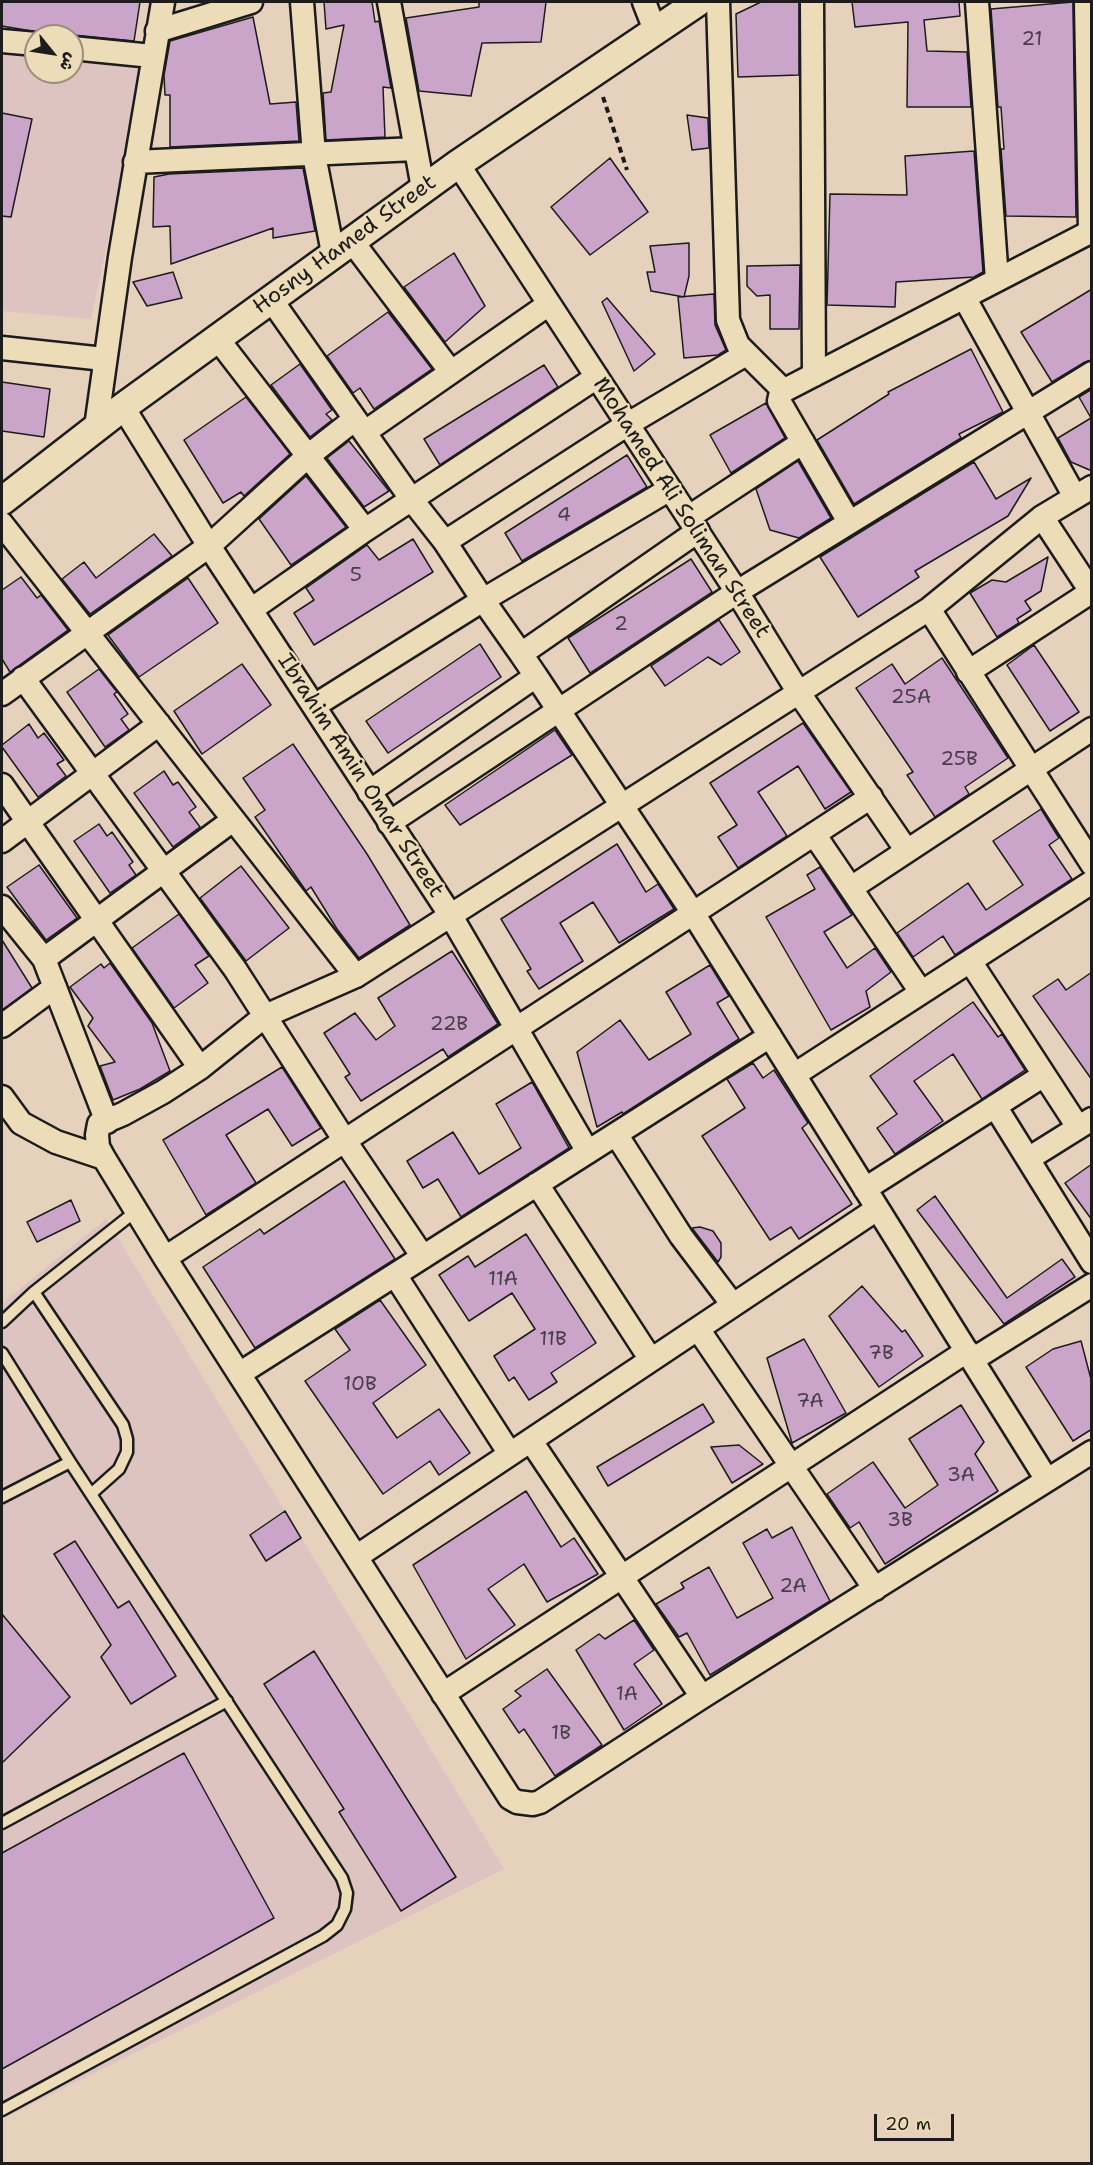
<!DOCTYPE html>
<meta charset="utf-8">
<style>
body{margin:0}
#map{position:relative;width:1093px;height:2165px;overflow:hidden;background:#e6d1bc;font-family:"Shantell Sans","Playpen Sans Arabic",sans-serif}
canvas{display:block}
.frame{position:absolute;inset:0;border:3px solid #1c1c1c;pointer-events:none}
.north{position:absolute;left:24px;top:24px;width:60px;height:60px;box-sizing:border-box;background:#eddcb8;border:2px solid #998f7a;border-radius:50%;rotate:120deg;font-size:16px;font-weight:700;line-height:24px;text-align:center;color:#1c1c1c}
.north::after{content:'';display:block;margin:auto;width:21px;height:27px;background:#1c1c1c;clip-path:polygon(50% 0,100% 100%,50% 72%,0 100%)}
.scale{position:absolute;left:874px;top:2114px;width:80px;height:27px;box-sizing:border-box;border:3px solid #1c1c1c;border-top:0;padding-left:8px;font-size:18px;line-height:21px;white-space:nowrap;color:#1c1c1c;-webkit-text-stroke:4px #eddcb8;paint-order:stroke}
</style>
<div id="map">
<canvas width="1093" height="2165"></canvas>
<div class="frame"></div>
<div class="north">ش</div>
<div class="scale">20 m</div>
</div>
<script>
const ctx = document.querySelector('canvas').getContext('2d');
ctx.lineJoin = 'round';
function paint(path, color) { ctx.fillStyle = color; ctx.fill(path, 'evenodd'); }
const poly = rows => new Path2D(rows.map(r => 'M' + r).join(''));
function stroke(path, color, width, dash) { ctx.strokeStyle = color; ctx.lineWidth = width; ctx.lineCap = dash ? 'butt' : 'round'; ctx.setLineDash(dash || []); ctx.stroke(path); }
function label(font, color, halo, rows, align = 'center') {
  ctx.font = font + ' "Shantell Sans",sans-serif'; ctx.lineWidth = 4.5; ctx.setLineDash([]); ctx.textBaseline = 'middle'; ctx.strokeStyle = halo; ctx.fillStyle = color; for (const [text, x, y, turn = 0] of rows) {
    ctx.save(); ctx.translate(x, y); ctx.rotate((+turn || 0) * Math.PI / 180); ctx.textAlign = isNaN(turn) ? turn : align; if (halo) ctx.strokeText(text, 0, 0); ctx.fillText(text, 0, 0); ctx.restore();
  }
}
paint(poly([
 [2,49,36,53,36,72,72,72,72,56,146,64,91,319,2,311],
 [106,1219,504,1869,2,2119,2,1303]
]), '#dec4c0');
const building = poly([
 [2,2,140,2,134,41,73,35,61,36,2,26,2,2],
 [324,2,372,2,375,22,379,21,391,88,383,87,385,137,326,140,323,93,331,92,344,25,326,29,324,2],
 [479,2,546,2,541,42,482,43,471,96,419,91,406,18,479,7,479,2],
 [761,2,799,2,799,75,738,77,736,14,761,2],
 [852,2,959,2,960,16,924,20,927,51,967,52,971,107,907,107,908,22,855,27,852,2],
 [1073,2,1076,217,1006,216,1001,149,1004,149,1001,107,998,107,991,9,1073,2],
 [253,17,270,104,296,102,299,141,170,147,170,95,165,95,164,75,170,41,253,17],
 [2,113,32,119,11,217,2,216,2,113],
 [687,115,708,118,709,148,692,150,687,115],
 [974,151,983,272,974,277,896,282,895,307,827,305,830,194,907,195,905,156,974,151],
 [610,158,648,212,590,255,551,207,610,158],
 [303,168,315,231,273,238,273,228,171,264,170,226,153,227,154,177,169,174,303,168],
 [689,243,689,276,684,297,651,291,647,272,655,272,650,246,689,243],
 [454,253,485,306,445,342,404,287,454,253],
 [800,265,799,329,770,329,770,295,757,296,747,286,747,266,800,265],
 [173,272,182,298,147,306,133,282,173,272],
 [1092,289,1092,360,1085,362,1052,382,1021,332,1092,289],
 [714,294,715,325,726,350,718,355,684,358,678,297,714,294],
 [607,298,655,354,634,371,602,302,607,298],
 [388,312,432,369,374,409,360,388,353,393,327,356,388,312],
 [971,349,1003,412,959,434,961,438,854,504,817,440,889,394,888,392,971,349],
 [300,364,332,410,326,414,332,420,310,437,271,385,300,364],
 [544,365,558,387,440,465,424,439,544,365],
 [2,382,50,389,44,437,2,431,2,382],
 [1092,389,1092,471,1071,462,1058,438,1091,418,1079,397,1092,389],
 [246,397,290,454,244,496,241,492,223,503,184,440,246,397],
 [766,403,785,438,731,473,710,435,766,403],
 [349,441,389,491,364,507,327,458,349,441],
 [627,455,647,487,522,561,505,533,627,455],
 [798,461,831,518,799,538,770,530,756,489,798,461],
 [974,462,996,499,1031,478,1008,516,915,571,919,577,858,617,820,557,974,462],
 [306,476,346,527,291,565,259,519,306,476],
 [154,534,172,556,90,614,62,579,84,562,96,578,154,534],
 [413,539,433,572,314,645,294,613,314,600,306,588,367,545,379,560,413,539],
 [1048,557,1041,591,1025,601,1031,610,1017,619,1019,623,997,637,970,593,992,580,1006,582,1048,557],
 [691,559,712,592,590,673,568,638,691,559],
 [21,577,37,598,41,595,68,630,10,672,2,659,2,590,21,577],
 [188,578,218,623,139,677,108,635,188,578],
 [719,620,740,652,721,665,708,657,665,686,651,666,719,620],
 [480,644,501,677,388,753,366,721,480,644],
 [1034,645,1079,712,1050,731,1007,665,1034,645],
 [942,658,1008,758,965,787,969,794,935,817,907,775,913,772,856,688,892,664,905,684,942,658],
 [242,664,271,705,202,754,174,711,242,664],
 [99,669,117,692,114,694,128,714,121,719,129,730,105,747,67,692,99,669],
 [803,723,851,792,825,809,798,766,758,792,787,836,738,868,718,837,737,825,710,783,803,723],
 [29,724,38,738,44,733,64,760,57,764,66,776,38,797,2,747,2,745,29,724],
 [555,730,572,755,460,825,445,805,555,730],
 [293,744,367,854,410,925,359,958,337,929,311,887,306,891,255,817,265,810,243,778,293,744],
 [164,771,173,785,178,782,196,807,189,812,200,827,173,847,134,793,164,771],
 [1041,809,1059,838,1049,845,1072,879,955,955,943,936,913,957,897,933,968,883,986,910,1023,885,993,841,1041,809],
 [99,824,107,836,112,832,133,862,129,865,136,875,110,893,74,841,99,824],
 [617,844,646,892,658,884,674,909,619,943,593,902,560,923,583,961,539,989,527,971,531,969,501,919,617,844],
 [39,865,77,918,46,940,7,887,39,865],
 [241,866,289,928,246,961,200,898,241,866],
 [820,867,852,915,824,932,847,968,875,948,891,972,866,991,870,1007,831,1030,766,917,815,889,807,875,820,867],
 [179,914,209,956,195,965,208,983,174,1008,132,948,179,914],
 [2,940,32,988,2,1010,2,940],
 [452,951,498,1024,448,1057,443,1049,361,1101,345,1077,350,1074,324,1033,355,1013,376,1040,395,1026,378,998,452,951],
 [110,963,152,1023,170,1071,140,1089,113,1100,100,1066,115,1062,88,1026,93,1018,70,987,101,964,104,968,110,963],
 [710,965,729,996,717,1003,739,1039,623,1114,622,1112,597,1127,577,1052,620,1020,649,1060,691,1034,666,992,710,965],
 [1092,972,1092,1080,1033,996,1058,979,1066,990,1092,972],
 [973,1002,998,1037,1002,1034,1025,1070,982,1099,953,1054,914,1081,943,1121,895,1154,877,1128,897,1114,870,1076,973,1002],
 [753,1063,763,1078,774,1070,808,1123,802,1128,852,1204,799,1239,791,1227,770,1240,702,1136,745,1108,727,1079,753,1063],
 [282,1067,321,1128,292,1146,268,1109,226,1135,256,1183,206,1215,163,1140,282,1067],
 [532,1082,569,1148,461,1217,438,1179,423,1188,407,1161,453,1132,479,1174,521,1148,496,1104,532,1082],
 [1092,1164,1092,1220,1065,1183,1092,1164],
 [344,1181,395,1259,255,1348,203,1267,260,1229,264,1234,344,1181],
 [935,1196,1007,1298,1062,1259,1075,1277,1004,1324,917,1210,935,1196],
 [71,1200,80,1221,37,1242,27,1222,71,1200],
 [700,1227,713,1231,721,1243,721,1257,718,1262,692,1228,700,1227],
 [526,1234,596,1343,551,1373,557,1382,529,1400,514,1377,509,1381,494,1356,535,1329,512,1293,469,1321,439,1275,468,1256,475,1267,526,1234],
 [862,1286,902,1332,905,1330,923,1356,879,1387,829,1316,862,1286],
 [380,1300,426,1365,373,1403,397,1438,439,1409,470,1453,439,1475,430,1461,383,1494,305,1381,350,1350,335,1329,380,1300],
 [804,1339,846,1413,792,1443,767,1358,804,1339],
 [1081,1341,1092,1383,1092,1429,1073,1441,1026,1367,1053,1349,1081,1341],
 [703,1404,714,1422,608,1486,597,1467,703,1404],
 [961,1405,984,1442,975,1454,998,1491,885,1564,859,1522,850,1528,827,1494,873,1462,905,1508,938,1485,909,1439,961,1405],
 [739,1445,763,1464,732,1483,711,1447,739,1445],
 [526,1491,561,1547,574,1538,598,1574,547,1602,524,1564,488,1589,515,1625,466,1659,413,1565,526,1491],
 [285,1511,301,1538,266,1561,250,1535,285,1511],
 [792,1527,830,1601,710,1675,687,1633,679,1637,656,1604,684,1588,681,1583,709,1567,737,1618,773,1598,743,1543,767,1529,772,1538,792,1527],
 [75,1541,118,1608,129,1601,176,1676,131,1704,101,1657,111,1645,54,1554,75,1541],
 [2,1614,70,1697,2,1763,2,1614],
 [634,1620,654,1650,634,1664,662,1704,624,1730,576,1650,599,1634,605,1639,634,1620],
 [314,1651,456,1877,401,1911,339,1812,344,1809,264,1684,314,1651],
 [547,1669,602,1745,555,1776,524,1729,519,1733,503,1709,521,1696,515,1691,547,1669],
 [184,1753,274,1918,2,2069,2,1853,184,1753]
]);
paint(building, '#cba4ca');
stroke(building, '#1c1c1c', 1.5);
const service = poly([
 [34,1292,123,1425,127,1439,127,1452,119,1469,91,1494],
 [2,1322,34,1292,136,1211],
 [2,1353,70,1462,342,1878,347,1893,345,1909,337,1925,323,1936,2,2110],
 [2,1497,70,1462],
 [2,1823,227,1701]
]);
const minor = poly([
 [302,2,314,155,333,253],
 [389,2,423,188],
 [644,2,655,30],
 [718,2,728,320,738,345,784,391],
 [812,2,814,375],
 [977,2,997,280],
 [1086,2,1090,232],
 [157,31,251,2],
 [2,41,36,44],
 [72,48,152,56],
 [135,162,415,149],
 [458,164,737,592,799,693,907,851],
 [351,240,451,372],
 [964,297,1075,497],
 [270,298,412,500,445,542],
 [217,338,365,530],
 [2,348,104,359],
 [123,407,209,546,451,916,588,1152],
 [96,427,120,257,163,2],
 [365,432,549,304],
 [1092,487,1042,517,929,609,356,976,265,1016,200,1068,163,1092,123,1114,99,1124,97,1135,98,1147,104,1158,165,1258,510,1798,517,1802,533,1804,540,1802,702,1697,1092,1452],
 [689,517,803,442],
 [1042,517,1092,593],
 [849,522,779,401,781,392,1092,231],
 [2,524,356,976],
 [252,609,365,530,597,377],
 [929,609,1092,864],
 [521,654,483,600,670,489],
 [968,672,1091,592],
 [536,676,693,913,1047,1480],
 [23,678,235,969,345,1141,423,1257],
 [2,694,209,546,308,456,355,419],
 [314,706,483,600,445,542,628,424,746,354],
 [2,785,200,1068],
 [369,792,536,676,521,654,698,531],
 [389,823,737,592,1092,373],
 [814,834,921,992],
 [2,841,159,724],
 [851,888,1092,729],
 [2,907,44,959,107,1122],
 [44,959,233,820],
 [970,961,1078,1127],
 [2,1026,55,987],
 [794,1075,1092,882],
 [2,1097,21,1123,56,1142,104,1158],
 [995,1106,1092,1262],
 [616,1134,681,1236,733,1305],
 [1028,1159,1092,1119],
 [537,1184,651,1360],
 [865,1189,1044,1075],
 [165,1258,871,797],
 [395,1275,510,1454],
 [698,1329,875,1589],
 [972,1360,1092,1285],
 [239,1374,770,1036],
 [531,1441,702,1697],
 [356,1557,877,1209],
 [443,1694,967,1351]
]);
const tertiary = poly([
 [2,501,123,407,458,164,698,2]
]);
stroke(service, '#1c1c1c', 15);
stroke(minor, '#1c1c1c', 27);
stroke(tertiary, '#1c1c1c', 32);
stroke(poly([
 [603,97,627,170]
]), '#1c1c1c', 4, [6, 4.5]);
stroke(service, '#eddcb8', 10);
stroke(minor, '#eddcb8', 22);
stroke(tertiary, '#eddcb8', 27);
label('20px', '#483e48', null, [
 ["21",1032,40],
 ["4",564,516],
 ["5",356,576],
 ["2",621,625],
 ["25A",911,698],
 ["25B",959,760],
 ["22B",449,1025],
 ["11A",503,1280],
 ["11B",553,1340],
 ["7B",881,1354],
 ["10B",360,1385],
 ["7A",810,1402],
 ["3A",961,1476],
 ["3B",900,1521],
 ["2A",793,1587],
 ["1A",627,1695],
 ["1B",561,1734]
]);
label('22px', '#1c1c1c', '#eddcb8', [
 ["Hosny Hamed Street",345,245,-36],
 ["Mohamed Ali Soliman Street",681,508,57],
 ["Ibrahim Amin Omar Street",360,776,57]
]);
</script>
